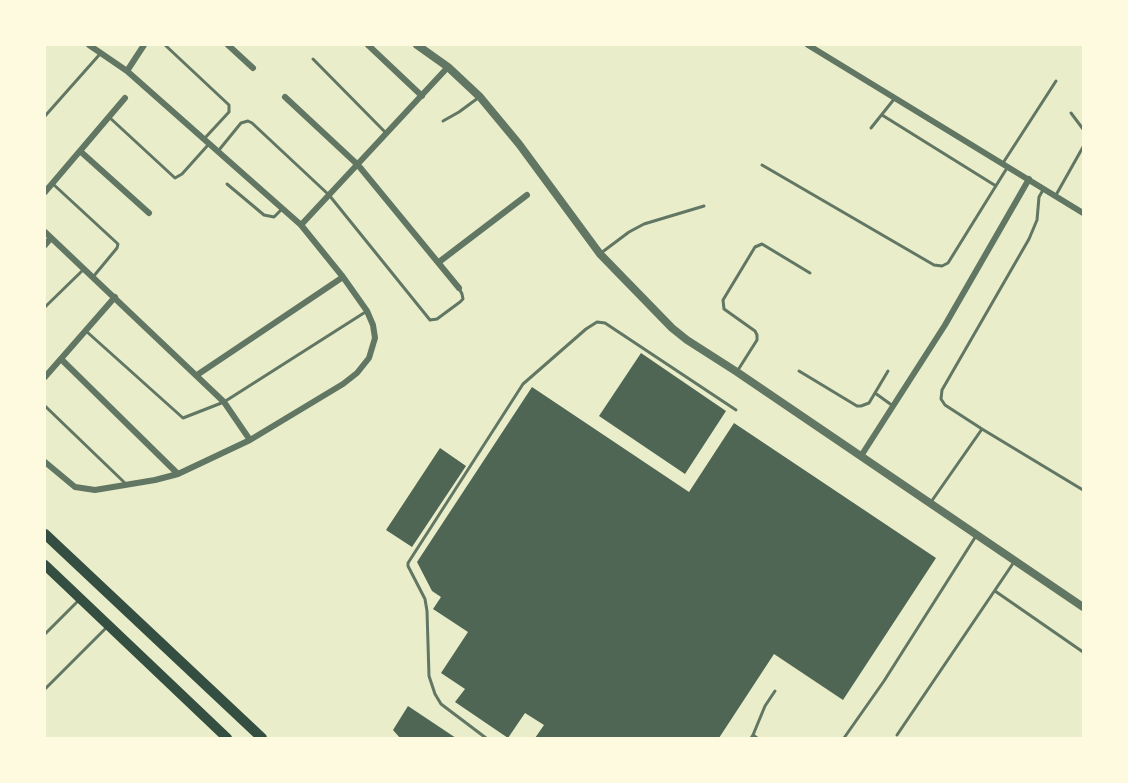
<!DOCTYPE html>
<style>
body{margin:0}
#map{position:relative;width:1128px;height:783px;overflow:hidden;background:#e9edc9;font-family:"Titillium Web",sans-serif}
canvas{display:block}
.frame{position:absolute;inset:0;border:46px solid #fefae0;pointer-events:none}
</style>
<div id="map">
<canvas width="1128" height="783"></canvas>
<div class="frame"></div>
</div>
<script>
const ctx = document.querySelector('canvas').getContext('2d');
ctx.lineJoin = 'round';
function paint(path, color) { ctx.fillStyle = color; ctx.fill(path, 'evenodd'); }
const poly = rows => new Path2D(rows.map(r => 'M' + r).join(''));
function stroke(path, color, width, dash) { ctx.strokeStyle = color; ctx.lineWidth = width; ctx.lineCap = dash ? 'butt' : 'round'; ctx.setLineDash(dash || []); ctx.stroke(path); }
paint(poly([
 [641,353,726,411,685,474,599,416],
 [532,387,689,492,734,423,936,558,843,700,774,654,719,738,535,738,544,725,525,713,508,738,455,702,465,689,441,673,468,632,433,609,441,597,432,591,417,562],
 [440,448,466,466,412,547,386,530],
 [408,706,456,738,400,738,393,730]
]), '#4f6655');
stroke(poly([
 [165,45,229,105,229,112,204,139],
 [313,59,386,133],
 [1071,113,1083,129],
 [882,115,996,186],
 [45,116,100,54],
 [109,117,175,178,182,174,208,145],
 [443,121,459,112,478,98],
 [871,128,895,98],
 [219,150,241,123,248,121,252,123,329,195,430,320,437,319,460,302,463,299,462,294,459,288],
 [1003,163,1056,81],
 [762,165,934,265,942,266,948,263,1007,168],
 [53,184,118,244,117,248,93,277],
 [227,184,264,215,274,217,282,209],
 [1056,195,1083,147],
 [601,253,629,232,644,224,704,206],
 [45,307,83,270],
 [86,331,183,418,224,402,367,311],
 [738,370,757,340,757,335,755,331,724,309,723,300,755,247,762,244,810,273],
 [799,371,857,406,861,406,869,403,888,371],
 [875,393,893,406],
 [45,406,126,484],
 [982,429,945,405,941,399,942,390,1029,239,1037,220,1039,197,1043,190],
 [931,502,982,429,1083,490],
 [995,591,1083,652],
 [45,634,79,600],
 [45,689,107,627],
 [753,735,765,706,775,691],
 [897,735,1014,562],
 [486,738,441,704,435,694,429,676,427,611,425,599,408,566,408,563,523,384,586,329,597,322,605,323,736,410],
 [751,738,753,735,757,738],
 [844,738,884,681,976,536]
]), '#617663', 3);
stroke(poly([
 [228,45,253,68],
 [368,45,422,96],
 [808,45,1083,213],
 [127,71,144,45],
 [285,97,358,165,459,288],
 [80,151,149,213],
 [45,192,125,98],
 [301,225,448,67],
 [45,232,224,402,250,440],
 [45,245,51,238],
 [439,262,527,195],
 [61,359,178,474],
 [197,375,343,277],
 [45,377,115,297],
 [861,456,945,325,1029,179],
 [45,462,75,487,95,490,155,480,178,474,250,440,343,384,357,373,369,358,375,338,373,325,367,311,343,277,301,225,127,71,89,45]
]), '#617663', 6);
stroke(poly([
 [417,45,448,67,480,97,519,144,600,254,672,328,687,340,737,372,1083,607]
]), '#617663', 8);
stroke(poly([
 [45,534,262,738],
 [45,565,227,738]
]), '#344e41', 10);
</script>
